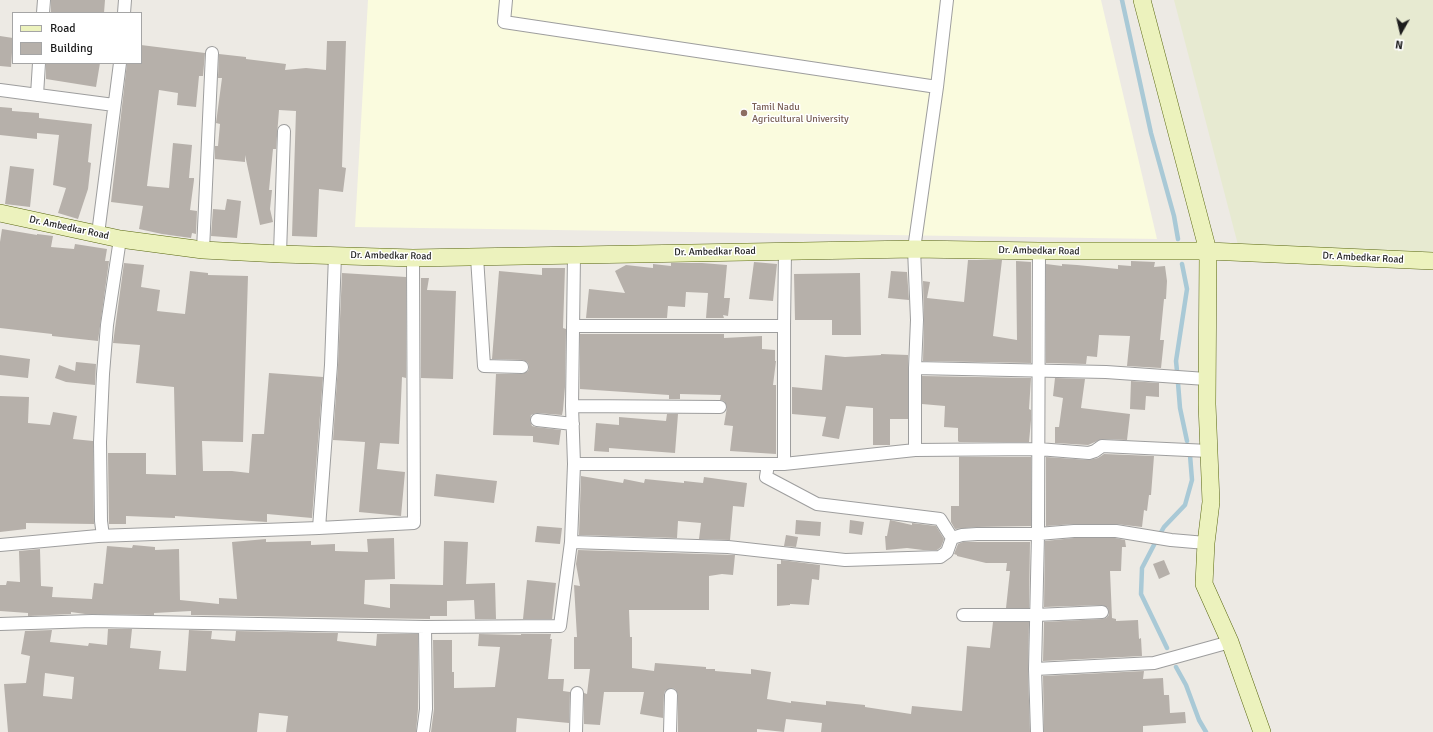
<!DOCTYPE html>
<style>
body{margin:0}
#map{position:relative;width:1433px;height:732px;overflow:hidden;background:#edeae4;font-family:Signika,sans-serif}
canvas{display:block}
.legend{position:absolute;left:12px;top:12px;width:130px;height:52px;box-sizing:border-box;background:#fff;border:1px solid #a5a5a5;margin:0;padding:5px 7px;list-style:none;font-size:12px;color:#1d1d1d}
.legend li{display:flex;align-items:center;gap:8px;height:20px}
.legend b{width:20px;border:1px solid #a5a5a5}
.north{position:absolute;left:1381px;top:12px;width:40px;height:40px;-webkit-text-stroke:3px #fff;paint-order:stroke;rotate:188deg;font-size:11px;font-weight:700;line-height:16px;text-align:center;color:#1d1d1d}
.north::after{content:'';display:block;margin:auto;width:14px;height:18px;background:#1d1d1d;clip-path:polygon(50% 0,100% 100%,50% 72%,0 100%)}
</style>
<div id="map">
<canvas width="1433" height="732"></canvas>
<ul class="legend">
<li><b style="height:5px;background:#ecf2bd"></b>Road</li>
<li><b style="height:11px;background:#b6b0aa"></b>Building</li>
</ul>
<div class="north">N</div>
</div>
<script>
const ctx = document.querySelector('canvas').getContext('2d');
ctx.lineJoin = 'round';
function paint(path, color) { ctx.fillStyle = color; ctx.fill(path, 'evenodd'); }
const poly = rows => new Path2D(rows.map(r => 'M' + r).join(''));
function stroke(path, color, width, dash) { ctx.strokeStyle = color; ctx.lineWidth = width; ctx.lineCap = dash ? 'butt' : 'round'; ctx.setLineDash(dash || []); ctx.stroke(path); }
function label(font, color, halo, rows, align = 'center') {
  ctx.font = font + ' Signika,sans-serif'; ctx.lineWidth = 3; ctx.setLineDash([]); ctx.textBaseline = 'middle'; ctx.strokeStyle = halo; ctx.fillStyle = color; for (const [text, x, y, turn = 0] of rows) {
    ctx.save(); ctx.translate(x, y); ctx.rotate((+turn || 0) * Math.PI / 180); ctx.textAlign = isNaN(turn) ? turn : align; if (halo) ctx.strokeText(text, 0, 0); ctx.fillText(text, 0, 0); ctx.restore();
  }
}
paint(poly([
 [368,0,1101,0,1157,239,355,227]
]), '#fafbde');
paint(poly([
 [1174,0,1433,0,1433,254,1238,245]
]), '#e7ead1');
stroke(poly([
 [1122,0,1151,133,1174,216,1178,239],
 [1177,371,1176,361,1187,289,1182,264],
 [1178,383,1180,408,1187,441],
 [1160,534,1164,527,1185,505,1192,480,1190,455],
 [1155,543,1142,568,1141,594,1167,648],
 [1176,667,1186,685,1199,720,1206,732]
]), '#a9c9d6', 4.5);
paint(poly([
 [51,0,105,0,104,13,51,13],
 [0,36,13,38,11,67,0,66],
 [327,41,346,41,342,167,346,168,343,192,319,189,317,237,292,236,296,111,279,110,276,149,273,149,269,190,272,190,270,209,273,222,260,225,245,155,245,162,215,159,215,146,218,146,220,124,216,123,222,78,218,78,219,54,246,57,246,59,286,64,285,70,306,68,326,70],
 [141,45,205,53,203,76,199,76,196,107,177,105,178,93,159,90,147,186,169,188,173,143,192,145,189,178,194,178,194,180,190,210,197,211,196,234,192,233,191,238,162,234,139,229,143,206,111,202,127,63,141,63],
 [46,63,100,63,96,87,46,79],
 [0,107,12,108,12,111,39,113,39,118,92,124,88,162,91,163,88,189,78,219,58,213,66,188,53,185,59,135,37,133,37,139,0,135],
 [10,166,34,169,30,207,5,204],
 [227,199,241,201,237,238,211,236,213,209,225,210],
 [2,229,37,235,37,234,53,236,51,247,74,249,75,244,107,249,105,261,109,261,98,341,52,336,52,334,0,328,0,242],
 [968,260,1002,260,993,336,1017,340,1016,261,1031,262,1031,363,923,361,924,320,923,281,930,282,927,298,964,302],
 [1131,261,1155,262,1154,267,1165,266,1167,281,1166,299,1164,299,1160,340,1164,340,1161,368,1127,366,1130,336,1099,335,1097,357,1087,356,1086,364,1046,363,1046,264,1062,266,1062,264,1077,265,1118,269,1118,265,1131,266],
 [754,262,777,264,773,301,749,299],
 [124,263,144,265,141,287,160,290,157,311,185,314,190,271,208,273,208,275,248,276,243,442,202,441,203,471,232,471,249,473,252,434,264,434,269,373,323,377,312,518,267,514,267,522,175,516,175,518,126,516,126,524,109,524,108,453,146,453,146,474,176,475,174,387,136,383,140,345,113,343],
 [671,263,702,263,727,265,724,298,730,298,728,316,723,315,724,318,706,318,708,293,686,292,685,307,668,306,667,318,586,318,589,289,625,293,615,271,626,265,653,268,653,264,671,266],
 [542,268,565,268,563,328,566,329,565,387,563,410,562,415,537,413,531,415,530,420,532,426,536,427,561,430,559,445,533,442,533,436,493,435,496,374,522,374,528,371,529,368,528,363,523,360,492,359,499,271,542,275],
 [891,271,907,272,909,300,888,298],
 [342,273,406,277,406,378,402,377,399,444,380,443,377,469,405,472,401,516,359,512,365,442,333,440,338,365],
 [860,273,861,335,832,335,832,320,795,320,794,274],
 [421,278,429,278,427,290,456,291,453,379,421,378],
 [580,334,724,334,724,338,762,336,762,349,775,350,775,361,776,361,773,385,776,385,776,454,730,451,733,426,724,425,727,407,724,401,720,400,721,395,680,394,680,399,669,399,669,395,580,389],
 [881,354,908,355,908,419,890,419,890,445,873,445,873,408,846,406,839,439,822,436,826,417,792,414,792,387,822,390,825,355,845,357,881,355],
 [0,355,30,359,28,378,0,375],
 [76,362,96,364,95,385,66,382,55,378,59,365,75,371],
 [922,376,1031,378,1029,409,1031,410,1031,420,1029,442,959,442,958,441,958,428,944,427,945,406,922,404],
 [1055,378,1085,379,1081,408,1130,414,1127,440,1102,439,1088,445,1055,443,1055,427,1059,427,1063,398,1053,396],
 [1131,381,1159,383,1159,397,1146,396,1145,410,1130,409],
 [0,396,29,397,28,423,50,425,53,412,77,416,73,439,93,441,94,524,26,523,26,529,0,532],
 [667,414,678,414,675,453,609,448,609,452,594,451,596,423,619,425,619,417,666,421],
 [1104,454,1154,456,1151,495,1149,495,1147,511,1144,510,1142,527,1116,524,1074,524,1046,526,1046,457,1089,460,1098,458],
 [959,457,1031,457,1031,526,977,527,955,529,951,522,951,506,959,506],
 [436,474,497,481,494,503,434,496],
 [581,476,623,483,624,479,644,483,645,479,684,483,684,481,703,483,704,477,747,483,744,507,733,506,730,540,699,539,701,523,678,521,677,538,579,535],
 [796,520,821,522,820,536,795,534],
 [850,520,864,522,862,535,849,533],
 [890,520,912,525,912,523,936,526,944,539,941,547,937,550,923,550,907,548,886,550,885,536,887,536],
 [537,526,562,528,560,544,535,542],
 [786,535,798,537,796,547,784,546],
 [394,538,395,579,365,580,364,604,390,608,390,584,443,585,444,541,468,542,466,584,495,583,496,619,475,619,474,600,447,601,447,616,430,616,430,619,191,615,191,611,154,613,154,615,85,614,71,612,71,614,28,616,28,613,0,611,0,585,6,585,7,581,20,582,19,551,40,549,41,586,53,587,52,597,92,599,94,583,103,584,107,546,132,548,133,545,155,547,155,550,179,549,180,600,219,604,219,598,237,599,232,542,266,539,266,542,311,541,311,545,335,544,335,551,368,552,367,539],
 [1074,538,1115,538,1125,540,1126,547,1122,547,1121,571,1110,571,1112,618,1116,619,1116,621,1138,620,1139,639,1141,638,1142,656,1043,661,1044,622,1102,619,1106,618,1109,615,1108,608,1102,605,1044,607,1045,541],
 [963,542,1030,542,1029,608,1006,608,1010,571,1006,571,1007,563,986,563,957,556,957,555,954,554,958,544],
 [578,550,735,555,733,575,722,574,709,576,709,610,629,610,630,637,632,637,632,668,654,671,655,663,706,667,706,669,715,669,715,671,751,674,751,669,771,672,767,699,791,703,791,701,826,705,826,701,865,705,865,707,911,714,912,706,962,711,967,646,990,648,993,622,1029,622,1028,669,1030,732,821,732,822,723,786,719,784,732,757,729,757,732,678,732,678,695,675,689,671,688,665,691,664,694,663,718,640,714,644,692,604,692,600,725,584,724,584,693,587,694,590,669,574,669,574,637,577,637,574,585,580,586,576,564],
 [781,560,820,565,819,580,812,579,809,605,790,604,790,605,777,606,777,564,781,564],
 [1164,560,1170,574,1159,579,1153,564],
 [527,580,556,583,552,619,523,619],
 [108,629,132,629,130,648,161,651,159,669,186,671,189,630,212,631,211,639,235,641,236,631,338,633,337,641,376,646,377,634,418,634,418,709,416,732,286,732,288,716,259,713,257,732,8,732,4,684,26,683,30,656,21,654,25,631,52,630,50,642,88,646,89,643,107,645],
 [45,673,74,677,72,699,43,696],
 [479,634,521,635,521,634,551,634,550,639,552,639,548,679,564,679,563,691,570,692,569,723,517,718,516,732,431,732,434,709,433,640,452,640,452,672,454,672,454,688,495,687,500,647,478,646],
 [1144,671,1143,679,1163,678,1164,695,1169,695,1170,713,1185,712,1186,723,1143,726,1143,732,1044,732,1043,676]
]), '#b6b0aa');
const street = poly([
 [506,0,504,22,937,87],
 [43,13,44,0],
 [124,13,125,0],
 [0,90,114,105],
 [37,95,39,63],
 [98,234,120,63],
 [203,250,212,53],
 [280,254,284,131],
 [477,257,484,366,522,367],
 [573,326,784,326],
 [915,368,1106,372,1206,379],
 [572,406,720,407],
 [537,420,573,424],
 [915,450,915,368,917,320,914,249,937,87,947,0],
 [574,464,784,464,784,326,785,251],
 [768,464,766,477,817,504,940,519,952,538],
 [784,464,915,450,1038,449,1089,453,1095,451,1102,446,1209,451],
 [319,528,331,365,335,255],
 [103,536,101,521,100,442,103,374,107,325,120,239],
 [571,542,728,547,845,560,940,557,947,552,952,538,962,535,977,534,1038,534,1074,531,1116,531,1171,540,1206,543],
 [0,545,98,536,319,528,414,523,413,258],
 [963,615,1036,615,1102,612],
 [0,624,92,621,425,627,560,626,571,542,574,464,572,406,574,255],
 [1035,669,1154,663,1230,642],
 [423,732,426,709,425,627],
 [576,732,577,693],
 [670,732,671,695],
 [1037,732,1035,669,1038,534,1039,251]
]);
const secondary = poly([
 [1142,0,1208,251,1207,404,1211,502,1206,543,1204,584,1230,642,1262,732],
 [0,213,120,239,203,250,280,254,413,258,914,249,1039,251,1208,251,1433,261]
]);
stroke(street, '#9e9e9e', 14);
stroke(secondary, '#596711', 18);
stroke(street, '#fff', 12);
stroke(secondary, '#ecf2bd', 17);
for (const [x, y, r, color] of [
 [744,113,4,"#8d6e63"]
]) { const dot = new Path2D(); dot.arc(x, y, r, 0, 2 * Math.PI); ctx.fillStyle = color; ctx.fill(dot); stroke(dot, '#fff', 1.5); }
label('10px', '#785e54', '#fff', [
 ["Tamil Nadu",752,107],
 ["Agricultural University",752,119]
], 'left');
label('10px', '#1d1d1d', '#fff', [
 ["Dr. Ambedkar Road",69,228,12],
 ["Dr. Ambedkar Road",1039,251,1],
 ["Dr. Ambedkar Road",715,252,-1],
 ["Dr. Ambedkar Road",391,256,1],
 ["Dr. Ambedkar Road",1363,258,3]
]);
</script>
